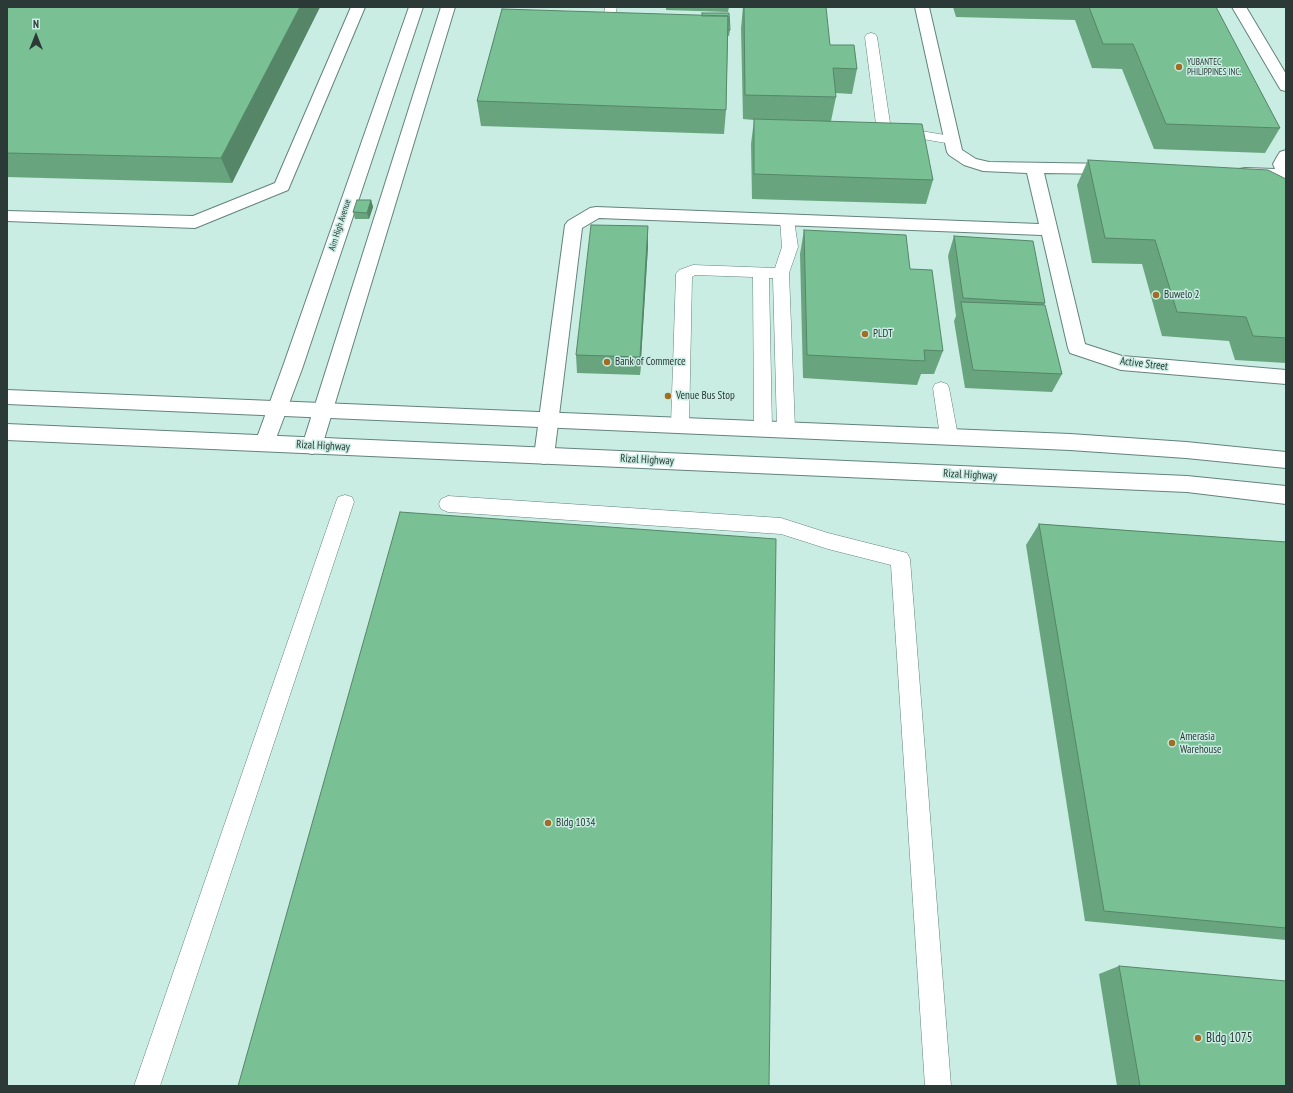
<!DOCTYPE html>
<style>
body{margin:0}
#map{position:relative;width:1293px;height:1093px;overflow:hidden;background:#c9ece3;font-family:"PT Sans Narrow",sans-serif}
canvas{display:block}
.frame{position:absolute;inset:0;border:8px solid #2c3a37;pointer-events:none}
.north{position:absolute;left:16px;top:16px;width:40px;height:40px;-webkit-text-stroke:3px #c9ece3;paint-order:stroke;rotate:0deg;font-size:11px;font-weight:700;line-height:16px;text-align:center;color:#2c3a37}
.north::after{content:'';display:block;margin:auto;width:14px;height:18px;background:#2c3a37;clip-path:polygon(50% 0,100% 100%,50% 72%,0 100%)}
</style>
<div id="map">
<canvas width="1293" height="1093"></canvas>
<div class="frame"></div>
<div class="north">N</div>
</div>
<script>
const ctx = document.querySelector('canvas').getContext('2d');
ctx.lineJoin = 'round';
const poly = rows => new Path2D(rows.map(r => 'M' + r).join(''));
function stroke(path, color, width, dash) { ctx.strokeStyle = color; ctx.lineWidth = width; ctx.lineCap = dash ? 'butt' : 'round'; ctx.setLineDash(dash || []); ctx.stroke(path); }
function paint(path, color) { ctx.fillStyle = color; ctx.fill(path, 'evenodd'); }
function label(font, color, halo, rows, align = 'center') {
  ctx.font = font + ' "PT Sans Narrow",sans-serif'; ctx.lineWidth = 3; ctx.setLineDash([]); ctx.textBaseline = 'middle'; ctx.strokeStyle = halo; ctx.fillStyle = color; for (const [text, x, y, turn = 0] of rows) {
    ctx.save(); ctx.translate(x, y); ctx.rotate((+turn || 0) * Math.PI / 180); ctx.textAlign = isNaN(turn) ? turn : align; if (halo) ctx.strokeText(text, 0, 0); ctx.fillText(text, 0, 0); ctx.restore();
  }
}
const service = poly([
 [605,7,617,7,613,24,605,24,603,21,605,7],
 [871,33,875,34,877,37,890,123,891,126,957,137,959,140,957,143,952,144,887,133,882,132,878,127,876,124,865,37,867,34,871,33],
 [787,215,792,217,794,220,798,247,789,273,795,429,792,434,786,436,780,434,777,429,773,278,769,278,772,429,769,434,763,436,757,434,754,429,753,277,695,275,692,277,689,425,686,430,680,432,674,430,671,425,676,274,679,270,693,265,775,268,782,247,780,220,782,217,787,215],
 [941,382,947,384,949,388,958,436,955,441,949,443,943,441,940,436,933,388,935,384,941,382],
 [345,495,352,497,354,502,160,1086,134,1086,336,502,338,497,345,495],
 [448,496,781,518,828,533,907,553,910,559,951,1086,925,1086,891,565,828,549,781,534,448,512,441,509,439,504,441,499,448,496]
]);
const minor = poly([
 [351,7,365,7,288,190,195,228,7,221,7,211,193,216,275,183,351,7],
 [915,7,929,7,962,150,976,159,989,162,1113,164,1119,165,1121,169,1119,173,1113,174,1044,173,1085,344,1122,356,1286,370,1286,384,1121,370,1070,353,1068,348,1042,235,599,218,582,228,554,456,551,462,544,464,537,462,534,456,565,225,568,221,590,208,596,207,1039,224,1027,173,983,171,964,165,949,155,947,152,915,7],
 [1232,7,1246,7,1286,74,1286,91,1281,90,1279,87,1232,7],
 [1286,150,1286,182,1280,180,1245,178,1239,177,1237,173,1239,169,1245,168,1275,169,1273,164,1278,155,1280,152,1286,150]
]);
const tertiary = poly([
 [409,7,423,7,302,369,272,449,265,451,258,449,255,443,282,369,409,7],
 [441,7,455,7,322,446,319,452,312,454,305,452,302,446,441,7]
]);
const primary = poly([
 [7,390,1070,434,1186,442,1286,452,1286,468,1186,458,1070,450,7,404,7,390],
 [7,424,1187,476,1286,486,1286,504,1187,492,7,440,7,424]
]);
stroke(service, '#63837b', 1);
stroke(minor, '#63837b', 2);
stroke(tertiary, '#63837b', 2);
stroke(primary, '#63837b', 2);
paint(service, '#fff');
paint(minor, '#fff');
paint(tertiary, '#fff');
paint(primary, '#fff');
paint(poly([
 [7,7,320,7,232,183,7,177],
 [666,7,729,7,728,12,666,10],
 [743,7,830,45,857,69,852,94,835,93,836,97,831,121,933,180,926,204,752,199,751,144,754,120,743,119,741,28],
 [953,7,1216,7,1280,128,1265,153,1154,149,1122,69,1092,68,1075,20,956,17],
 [502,9,730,30,729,36,728,36,726,110,724,134,481,126,477,101],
 [1088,160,1286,179,1286,363,1235,360,1229,341,1162,336,1142,264,1092,263,1077,185],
 [371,200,373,207,369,219,355,219,353,212],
 [648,226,648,246,640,375,577,373,576,355],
 [804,230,910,269,943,351,934,374,921,374,917,385,803,378,800,254],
 [954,236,1045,303,1044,305,1062,374,1052,392,965,388,954,321,956,316,948,256],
 [1039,524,1286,542,1286,940,1085,921,1026,545],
 [1119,966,1286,1086,1117,1086,1099,974]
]), '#68a57f');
paint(poly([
 [300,7,320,7,232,183,221,158],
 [371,200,373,207,369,219,367,213],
 [648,226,648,246,640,375,640,357]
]), '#558668');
const building = poly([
 [7,7,300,7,221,158,7,153,7,7],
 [744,7,826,7,830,45,854,45,857,69,833,68,836,97,745,95,744,7],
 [1089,7,1216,7,1280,128,1166,124,1133,44,1103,44,1089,7],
 [502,9,728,16,726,110,477,101,502,9],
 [702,13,729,13,730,30,728,30,728,16,702,16,702,13],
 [754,119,922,124,933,180,754,174,754,119],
 [1088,160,1268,170,1286,179,1286,338,1253,336,1246,317,1177,312,1155,240,1105,238,1088,160],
 [357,200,371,200,367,213,353,212,357,200],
 [591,225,648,226,640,357,576,355,591,225],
 [804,230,906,235,910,269,932,270,943,351,924,350,925,361,807,355,804,230],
 [954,236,1033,241,1045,303,963,298,954,236],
 [961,302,1045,305,1062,374,973,370,961,302],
 [400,512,776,539,769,1086,238,1086,400,512],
 [1039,524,1286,542,1286,928,1104,911,1039,524],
 [1119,966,1286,981,1286,1086,1140,1086,1119,966]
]);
paint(building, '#79c094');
stroke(building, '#558668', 1);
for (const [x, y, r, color] of [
 [1179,67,4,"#a06d24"],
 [1156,295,4,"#a06d24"],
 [865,334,4,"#a06d24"],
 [607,362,4,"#a06d24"],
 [668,396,4,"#a06d24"],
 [1172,743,4,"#a06d24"],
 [548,823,4,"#a06d24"],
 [1198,1038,4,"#a06d24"]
]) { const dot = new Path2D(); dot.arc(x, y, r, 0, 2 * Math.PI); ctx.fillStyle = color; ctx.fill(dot); stroke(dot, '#c9ece3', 1.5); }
label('9px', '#2c3a37', '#c9ece3', [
 ["YUBANTEC",1187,62],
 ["PHILIPPINES INC.",1187,72]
], 'left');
label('9px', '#2c3a37', '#c9ece3', [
 ["Aim High Avenue",340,225,-72]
]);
label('11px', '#2c3a37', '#c9ece3', [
 ["Buwelo 2",1164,295],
 ["PLDT",873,334],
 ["Bank of Commerce",615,362],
 ["Venue Bus Stop",676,396],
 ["Amerasia",1180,737],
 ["Warehouse",1180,750],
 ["Bldg 1034",556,823]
], 'left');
label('11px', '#2c3a37', '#c9ece3', [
 ["Active Street",1144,364,7],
 ["Rizal Highway",323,446,3],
 ["Rizal Highway",647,460,3],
 ["Rizal Highway",970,475,3]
]);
label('13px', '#2c3a37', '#c9ece3', [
 ["Bldg 1075",1206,1038]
], 'left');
</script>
